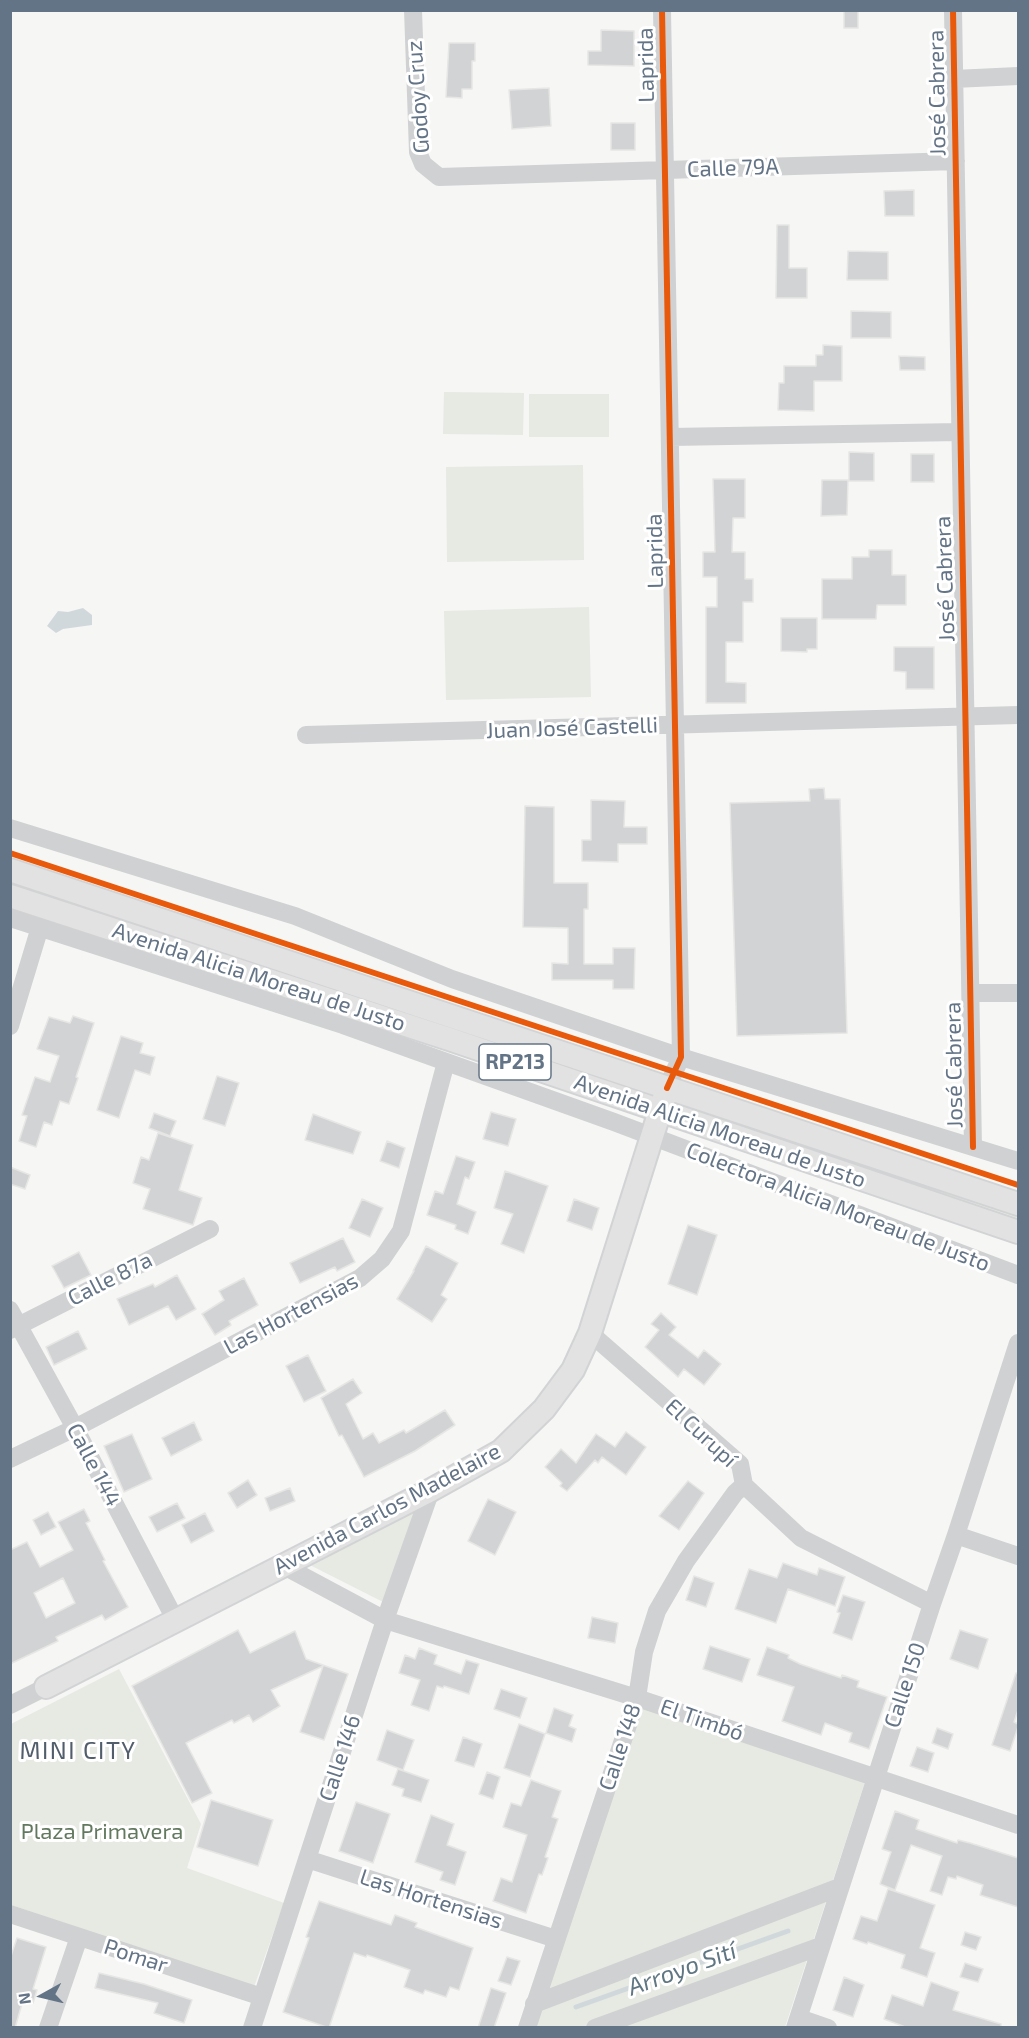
<!DOCTYPE html>
<meta charset="utf-8">
<style>
body{margin:0}
#map{position:relative;width:1029px;height:2038px;overflow:hidden;background:#f6f6f5;font-family:"Exo 2",sans-serif}
canvas{display:block}
.frame{position:absolute;inset:0;border:12px solid #647487;pointer-events:none}
.north{position:absolute;left:12px;top:1966px;width:60px;height:60px;-webkit-text-stroke:4px #fff;paint-order:stroke;rotate:262deg;font-size:16px;font-weight:700;line-height:24px;text-align:center;color:#647487}
.north::after{content:'';display:block;margin:auto;width:21px;height:27px;background:#647487;clip-path:polygon(50% 0,100% 100%,50% 72%,0 100%)}
</style>
<div id="map">
<canvas width="1029" height="2038"></canvas>
<div class="frame"></div>
<div class="north">N</div>
</div>
<script>
const ctx = document.querySelector('canvas').getContext('2d');
ctx.lineJoin = 'round';
function paint(path, color) { ctx.fillStyle = color; ctx.fill(path, 'evenodd'); }
const poly = rows => new Path2D(rows.map(r => 'M' + r).join(''));
function stroke(path, color, width, dash) { ctx.strokeStyle = color; ctx.lineWidth = width; ctx.lineCap = dash ? 'butt' : 'round'; ctx.setLineDash(dash || []); ctx.stroke(path); }
function label(font, color, halo, rows, align = 'center') {
  ctx.font = font + ' "Exo 2",sans-serif'; ctx.lineWidth = 6; ctx.setLineDash([]); ctx.textBaseline = 'middle'; ctx.strokeStyle = halo; ctx.fillStyle = color; for (const [text, x, y, turn = 0] of rows) {
    ctx.save(); ctx.translate(x, y); ctx.rotate((+turn || 0) * Math.PI / 180); ctx.textAlign = isNaN(turn) ? turn : align; if (halo) ctx.strokeText(text, 0, 0); ctx.fillText(text, 0, 0); ctx.restore();
  }
}
paint(poly([
 [444,392,524,393,523,435,443,434],
 [529,394,609,394,609,437,529,437],
 [583,465,584,560,447,562,446,467],
 [589,607,591,697,446,700,444,611],
 [709,1109,1018,1212,1018,1220,709,1115],
 [423,1500,391,1606,300,1560],
 [119,1669,201,1824,187,1868,284,1903,254,1987,11,1905,11,1724],
 [638,1704,866,1779,785,2027,533,2028]
]), '#e6eae3');
paint(poly([
 [83,608,92,615,92,625,63,629,56,633,47,626,58,611,68,612]
]), '#d1d8dc');
stroke(poly([
 [576,2007,788,1931]
]), '#d1d8dc', 5);
const building = poly([
 [844,10,858,10,858,28,844,28,844,10],
 [601,30,634,31,634,66,588,65,588,51,601,51,601,30],
 [449,43,475,43,475,61,472,61,472,89,462,89,462,98,446,97,449,43],
 [549,88,551,126,512,129,509,90,549,88],
 [611,123,635,123,635,150,611,150,611,123],
 [914,190,914,216,885,216,884,191,914,190],
 [777,225,789,225,789,268,807,268,807,298,776,298,777,225],
 [848,251,888,252,888,280,847,280,848,251],
 [851,311,891,312,891,338,851,338,851,311],
 [823,345,842,346,842,381,814,381,814,411,778,410,779,383,784,383,784,366,816,366,816,355,823,355,823,345],
 [899,356,925,357,925,370,900,370,899,356],
 [849,452,874,453,874,481,849,481,849,452],
 [911,454,934,454,934,482,911,482,911,454],
 [713,479,745,479,745,518,733,518,732,552,745,552,745,579,753,579,753,602,743,602,743,642,726,642,726,682,746,683,746,703,706,703,706,607,717,607,717,577,703,577,703,552,715,552,713,479],
 [822,480,848,480,847,515,821,516,822,480],
 [869,550,892,550,892,575,906,575,906,605,877,605,876,619,822,619,822,579,852,579,852,557,869,557,869,550],
 [781,618,817,618,817,649,807,649,807,652,781,651,781,618],
 [894,647,934,647,934,689,906,689,906,672,894,671,894,647],
 [824,788,825,799,840,799,847,1033,737,1036,730,803,810,801,809,789,824,788],
 [591,800,625,801,624,827,647,827,647,844,618,844,618,862,582,861,582,840,591,840,591,800],
 [525,806,554,807,554,883,588,883,588,909,584,909,584,964,613,964,613,948,635,948,634,989,613,989,613,980,552,980,552,963,568,964,568,928,523,927,525,806],
 [73,1016,94,1023,76,1077,78,1078,69,1104,60,1101,52,1125,44,1122,36,1147,19,1141,27,1116,22,1115,35,1077,50,1082,59,1056,37,1049,49,1017,70,1023,73,1016],
 [121,1036,143,1043,140,1053,155,1057,150,1075,135,1070,119,1118,97,1110,121,1036],
 [217,1076,239,1083,225,1126,203,1119,217,1076],
 [491,1112,516,1119,508,1146,483,1139,491,1112],
 [154,1113,176,1121,170,1136,149,1128,154,1113],
 [313,1114,361,1132,353,1154,305,1140,313,1114],
 [158,1133,193,1145,179,1190,202,1198,193,1225,143,1209,150,1189,133,1183,141,1157,149,1160,158,1133],
 [387,1141,405,1148,399,1168,380,1161,387,1141],
 [456,1156,475,1162,469,1179,465,1177,457,1204,476,1212,468,1234,455,1229,456,1225,427,1215,435,1191,443,1194,456,1156],
 [10,1167,30,1175,25,1189,10,1184,10,1167],
 [505,1171,548,1186,524,1253,501,1244,513,1214,494,1208,505,1171],
 [362,1199,383,1208,370,1237,349,1228,362,1199],
 [574,1199,599,1208,592,1230,567,1221,574,1199],
 [688,1225,717,1235,697,1295,668,1284,688,1225],
 [343,1238,355,1262,337,1271,335,1267,300,1283,290,1263,343,1238],
 [426,1246,458,1263,441,1295,447,1299,432,1322,397,1299,414,1271,413,1271,426,1246],
 [79,1252,91,1275,64,1288,52,1266,79,1252],
 [177,1275,196,1309,176,1320,168,1306,129,1325,117,1299,153,1284,155,1287,177,1275],
 [244,1278,258,1305,229,1321,231,1325,215,1335,202,1314,224,1300,219,1291,244,1278],
 [661,1313,676,1327,669,1335,698,1358,704,1350,721,1364,704,1385,684,1369,678,1377,645,1347,659,1330,651,1324,661,1313],
 [78,1331,87,1349,54,1365,46,1347,78,1331],
 [308,1355,326,1391,304,1402,286,1366,308,1355],
 [353,1379,362,1393,346,1404,363,1439,373,1433,379,1443,404,1430,406,1433,445,1410,455,1425,415,1451,364,1477,342,1435,339,1436,321,1398,353,1379],
 [194,1422,202,1440,171,1456,162,1438,194,1422],
 [626,1432,646,1447,626,1475,602,1457,598,1463,595,1460,567,1491,560,1486,562,1483,545,1467,561,1449,576,1463,596,1434,615,1447,626,1432],
 [132,1434,152,1479,124,1492,104,1446,132,1434],
 [248,1480,257,1495,237,1508,228,1493,248,1480],
 [688,1481,704,1493,679,1530,659,1516,688,1481],
 [290,1488,295,1501,270,1511,265,1498,290,1488],
 [488,1499,516,1512,495,1555,468,1541,488,1499],
 [177,1503,185,1518,157,1532,149,1517,177,1503],
 [84,1509,90,1521,86,1523,105,1560,103,1561,128,1607,105,1620,102,1615,56,1637,58,1641,10,1664,10,1550,27,1542,40,1567,73,1550,58,1522,84,1509],
 [63,1578,75,1603,46,1618,34,1593,63,1578],
 [48,1512,56,1527,41,1535,33,1520,48,1512],
 [205,1513,214,1531,191,1543,182,1525,205,1513],
 [783,1563,817,1575,819,1568,845,1577,835,1606,788,1589,776,1623,735,1609,749,1569,777,1578,783,1563],
 [694,1576,714,1583,706,1607,686,1600,694,1576],
 [843,1595,865,1602,852,1640,833,1633,840,1613,837,1612,843,1595],
 [592,1617,618,1623,615,1643,588,1638,592,1617],
 [238,1630,250,1653,295,1631,306,1659,348,1674,324,1740,300,1732,323,1666,271,1690,280,1706,253,1722,249,1715,234,1723,232,1720,186,1743,212,1793,192,1803,132,1686,238,1630],
 [960,1630,988,1639,978,1669,950,1659,960,1630],
 [710,1646,750,1659,742,1682,703,1669,710,1646],
 [767,1647,789,1655,788,1658,800,1664,841,1678,842,1675,859,1681,857,1687,887,1697,869,1749,849,1742,852,1733,825,1723,821,1735,782,1721,794,1687,757,1675,767,1647],
 [419,1648,437,1655,434,1664,461,1674,466,1660,479,1664,469,1694,444,1686,443,1688,437,1686,429,1711,411,1705,420,1680,399,1673,405,1655,415,1659,419,1648],
 [1016,1673,1018,1673,1018,1710,1014,1722,1018,1724,1018,1727,1010,1751,992,1745,1016,1673],
 [501,1689,527,1698,520,1718,494,1709,501,1689],
 [554,1708,573,1715,569,1726,576,1729,572,1742,546,1733,554,1708],
 [519,1724,545,1734,530,1777,504,1768,519,1724],
 [937,1728,953,1734,948,1749,932,1743,937,1728],
 [387,1730,414,1740,403,1770,377,1760,387,1730],
 [463,1737,482,1744,474,1767,455,1761,463,1737],
 [917,1747,934,1753,928,1772,910,1766,917,1747],
 [398,1769,429,1780,421,1802,402,1796,404,1789,392,1785,398,1769],
 [487,1772,500,1777,493,1799,479,1794,487,1772],
 [531,1780,561,1791,552,1817,558,1819,545,1857,548,1858,542,1875,539,1874,526,1913,493,1901,501,1878,512,1882,527,1835,503,1827,511,1803,521,1806,531,1780],
 [211,1800,273,1820,258,1866,197,1847,211,1800],
 [356,1802,390,1814,373,1863,339,1851,356,1802],
 [895,1811,919,1820,916,1829,957,1843,958,1840,970,1843,1018,1858,1018,1907,980,1895,983,1885,957,1876,956,1879,948,1877,942,1895,930,1891,942,1856,911,1845,895,1890,880,1884,891,1852,882,1849,895,1811],
 [431,1815,454,1824,447,1845,466,1852,455,1885,440,1880,443,1872,415,1862,431,1815],
 [888,1889,935,1905,920,1948,935,1953,927,1977,901,1968,905,1955,868,1942,867,1944,853,1939,861,1916,877,1921,888,1889],
 [319,1901,391,1925,395,1915,417,1923,415,1927,473,1948,459,1990,450,1987,446,1997,425,1990,423,1994,404,1987,410,1970,367,1955,366,1957,354,1953,329,2028,283,2012,309,1938,306,1937,319,1901],
 [965,1932,981,1937,976,1950,961,1945,965,1932],
 [17,1938,46,1947,33,1989,37,1990,33,2003,23,2000,15,2028,10,2028,10,1959,17,1938],
 [507,1957,520,1961,511,1985,498,1981,507,1957],
 [965,1963,983,1969,978,1982,960,1977,965,1963],
 [99,1973,144,1984,192,2000,184,2023,154,2013,158,2003,95,1988,99,1973],
 [844,1977,864,1985,853,2017,833,2010,844,1977],
 [931,1982,959,1992,953,2010,1001,2024,1001,2028,908,2028,884,2019,892,1995,923,2006,931,1982],
 [491,1988,506,1993,494,2028,478,2028,491,1988]
]);
paint(building, '#d2d3d4');
stroke(building, '#e6e6e4', 1.5);
const major = poly([
 [10,870,1018,1204],
 [10,896,449,1039,1018,1232],
 [46,1687,431,1490,501,1451,544,1409,573,1370,590,1333,665,1095]
]);
stroke(major, '#d2d3d4', 26);
stroke(poly([
 [413,10,418,152,423,164,439,177,956,161],
 [662,10,681,1057,667,1088],
 [953,10,973,1147],
 [954,79,1018,76],
 [671,437,959,432],
 [306,735,1018,715],
 [10,828,295,916,452,979,681,1057,1018,1161],
 [10,918,343,1025,614,1122,1018,1275],
 [971,993,1018,993],
 [10,1026,40,927],
 [10,1310,75,1428,176,1621],
 [10,1330,210,1229],
 [590,1333,740,1464,744,1485,801,1538,932,1604],
 [10,1459,75,1428,360,1278,382,1259,401,1231,446,1062],
 [956,1535,1018,1556],
 [284,1566,385,1620,637,1698,1018,1825],
 [10,1705,46,1687],
 [307,1859,556,1939],
 [10,1914,262,1997],
 [534,2004,840,1887],
 [799,2018,828,2028],
 [48,2028,79,1937],
 [252,2028,385,1620,431,1490],
 [527,2028,637,1698,644,1652,657,1611,686,1561,735,1493,744,1485],
 [595,2028,821,1946],
 [795,2028,932,1604,956,1535,1018,1343]
]), '#d0d1d2', 18);
stroke(major, '#e2e2e3', 22);
stroke(poly([
 [662,10,681,1057,667,1088],
 [953,10,973,1147],
 [10,853,1018,1185]
]), '#e8590c', 6);
for (const [x, y, w] of [
 [515,1062,72]
]) { const box = new Path2D(); box.roundRect(x - w / 2, y - 18, w, 36, 4.5); ctx.fillStyle = '#fff'; ctx.fill(box); stroke(box, '#647487', 1.5); }
label('bold 21px', '#647487', null, [
 ["RP213",515,1062]
]);
label('22px', '#647487', '#fff', [
 ["Laprida",646,65,-91],
 ["José Cabrera",937,93,-91],
 ["Godoy Cruz",418,97,-94],
 ["Calle 79A",733,168,-2],
 ["Laprida",655,551,-91],
 ["José Cabrera",945,579,-92],
 ["Juan José Castelli",572,728,-2],
 ["Avenida Alicia Moreau de Justo",259,977,18],
 ["José Cabrera",954,1065,-91],
 ["Avenida Alicia Moreau de Justo",720,1131,19],
 ["Colectora Alicia Moreau de Justo",838,1207,21],
 ["Calle 87a",110,1279,-27],
 ["Las Hortensias",291,1314,-28],
 ["El Curupí",701,1433,43],
 ["Calle 144",94,1465,62],
 ["Avenida Carlos Madelaire",387,1509,-28],
 ["Calle 150",905,1685,-72],
 ["El Timbó",702,1720,19],
 ["Calle 148",620,1747,-72],
 ["Calle 146",340,1758,-72],
 ["Las Hortensias",431,1899,18],
 ["Pomar",136,1956,18]
]);
label('22px', '#62795f', '#fff', [
 ["Plaza Primavera",102,1832]
]);
ctx.letterSpacing = '1.5px';
label('24px', '#535e6c', '#fff', [
 ["MINI CITY",78,1751]
]);
ctx.letterSpacing = '0px';
label('italic 24px', '#607783', '#fff', [
 ["Arroyo Sití",682,1969,-20]
]);
</script>
